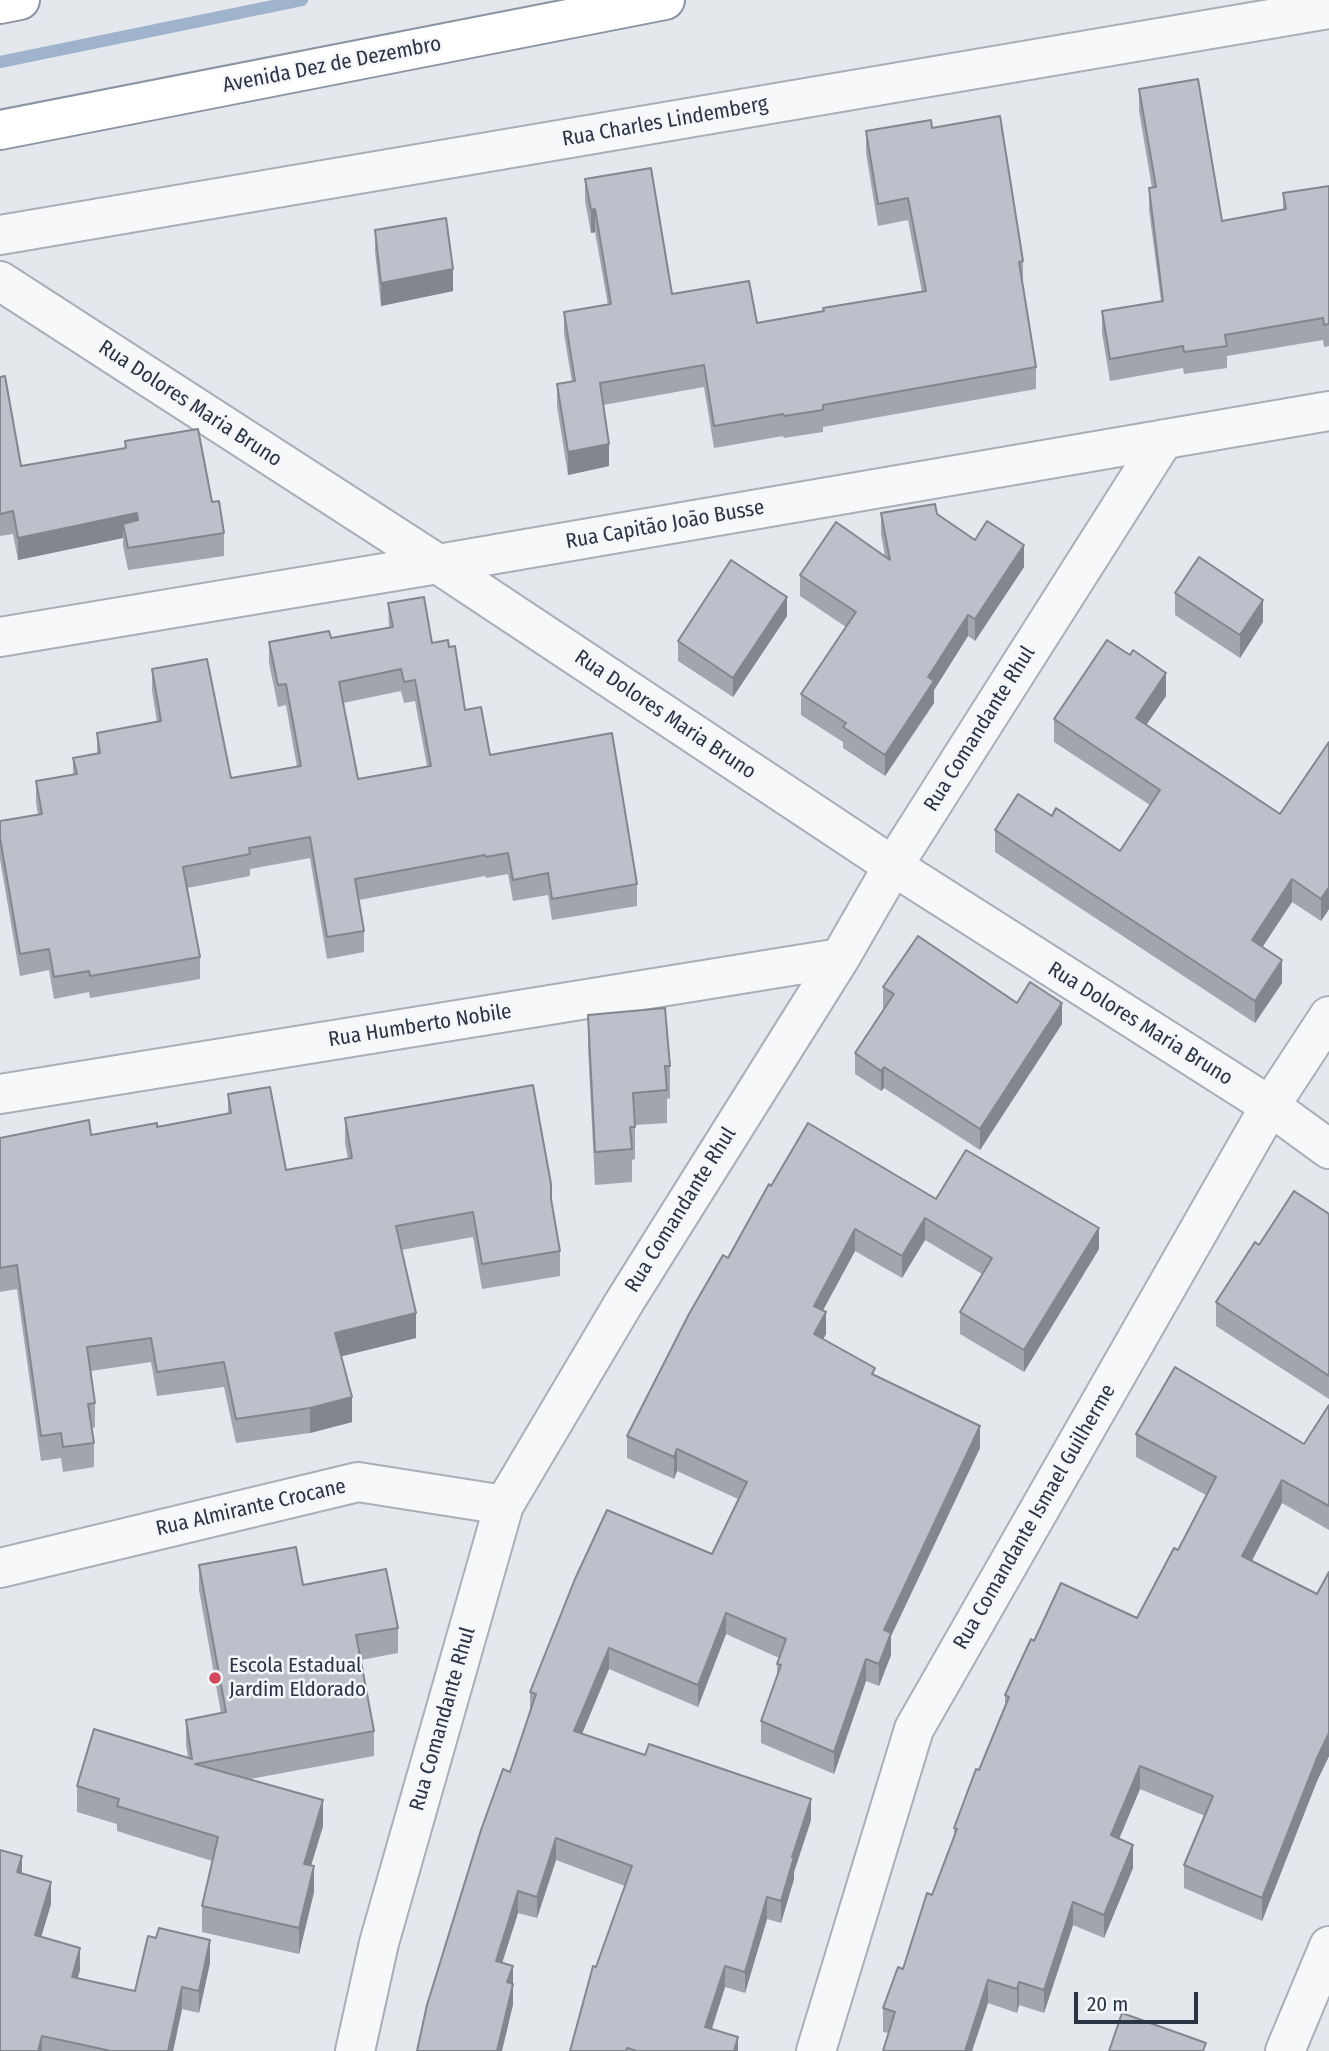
<!DOCTYPE html>
<meta charset="utf-8">
<style>
body{margin:0}
#map{position:relative;width:1329px;height:2051px;overflow:hidden;background:#e4e7ec;font-family:"Fira Sans Condensed",sans-serif}
canvas{display:block}
.scale{position:absolute;left:1074px;top:1992px;width:124px;height:32px;box-sizing:border-box;border:4px solid #2b3445;border-top:0;padding-left:9px;font-size:21px;line-height:24px;white-space:nowrap;color:#2b3445;-webkit-text-stroke:5px #f4f6f9;paint-order:stroke}
</style>
<div id="map">
<canvas width="1329" height="2051"></canvas>
<div class="scale">20 m</div>
</div>
<script>
const ctx = document.querySelector('canvas').getContext('2d');
ctx.lineJoin = 'round';
const poly = rows => new Path2D(rows.map(r => 'M' + r).join(''));
function stroke(path, color, width, dash) { ctx.strokeStyle = color; ctx.lineWidth = width; ctx.lineCap = dash ? 'butt' : 'round'; ctx.setLineDash(dash || []); ctx.stroke(path); }
function paint(path, color) { ctx.fillStyle = color; ctx.fill(path, 'evenodd'); }
function label(font, color, halo, rows, align = 'center') {
  ctx.font = font + ' "Fira Sans Condensed",sans-serif'; ctx.lineWidth = 5; ctx.setLineDash([]); ctx.textBaseline = 'middle'; ctx.strokeStyle = halo; ctx.fillStyle = color; for (const [text, x, y, turn = 0] of rows) {
    ctx.save(); ctx.translate(x, y); ctx.rotate((+turn || 0) * Math.PI / 180); ctx.textAlign = isNaN(turn) ? turn : align; if (halo) ctx.strokeText(text, 0, 0); ctx.fillText(text, 0, 0); ctx.restore();
  }
}
stroke(poly([
 [0,62,302,0]
]), '#9fb4cc', 12);
const minor = poly([
 [0,281,438,564,893,866,1270,1106,1329,1149],
 [0,637,438,564,1329,411],
 [0,1094,840,958],
 [0,1568,358,1482,504,1505],
 [355,2051,379,1943,504,1505,625,1301,840,958,893,866,1164,439],
 [816,2051,914,1729,1270,1106,1329,1016],
 [1285,2051,1329,1946]
]);
const tertiary = poly([
 [0,235,1329,9]
]);
const trunk = poly([
 [0,4,20,0],
 [0,130,665,0]
]);
stroke(minor, '#a9aeb7', 42);
stroke(tertiary, '#a9aeb7', 42);
stroke(trunk, '#8b94a3', 42);
stroke(minor, '#f7f8fa', 38);
stroke(tertiary, '#f7f8fa', 38);
stroke(trunk, '#fff', 38);
paint(poly([
 [1139,89,1222,221,1283,209,1283,193,1329,186,1329,346,1324,347,1323,340,1227,356,1227,368,1184,374,1183,368,1110,381,1102,333,1102,311,1161,301,1149,210,1149,188,1152,188,1139,111],
 [932,128,1023,261,1023,284,1036,367,1036,389,823,427,823,432,784,438,783,436,714,448,704,387,603,405,609,466,568,475,557,406,557,384,572,382,564,334,564,312,608,305,595,232,591,233,585,201,585,179,672,294,757,323,823,312,922,292,908,220,878,226,866,153,866,131],
 [375,230,453,291,381,306,375,252],
 [0,377,21,466,125,448,125,441,212,502,224,533,224,556,128,570,123,546,123,538,18,560,13,534,0,536],
 [881,513,937,514,975,540,1024,567,975,641,968,636,934,690,934,703,885,776,843,748,843,742,801,715,801,694,846,627,800,596,800,575,885,556,881,534],
 [1175,593,1263,622,1240,658,1175,615],
 [388,603,432,643,449,647,465,710,490,755,637,884,637,906,552,920,548,895,513,901,508,874,486,878,485,876,359,900,364,931,364,952,327,959,310,858,250,869,250,876,187,888,200,957,200,979,90,998,89,992,54,999,49,970,20,976,0,859,0,821,38,814,36,803,36,781,73,775,73,758,97,753,97,733,157,722,152,690,152,669,231,778,297,767,286,705,278,707,269,663,269,642,331,638,389,628],
 [401,691,404,703,415,701,427,766,358,779,343,703],
 [787,616,733,697,678,661,678,641],
 [1166,696,1146,725,1280,814,1329,742,1329,909,1321,921,1292,902,1262,947,1282,983,1255,1023,995,852,995,830,1052,816,1120,851,1150,805,1054,742,1054,719],
 [883,987,1017,1003,1062,1024,980,1150,884,1088,881,1091,855,1074,855,1053,884,1009,883,1008],
 [588,1015,670,1066,670,1098,667,1099,667,1123,635,1125,635,1159,632,1160,632,1182,595,1185,588,1048],
 [228,1094,286,1170,348,1159,345,1143,345,1118,551,1201,560,1251,560,1276,482,1289,473,1237,401,1250,416,1338,341,1356,352,1422,310,1433,236,1443,224,1387,157,1396,151,1362,91,1371,95,1403,95,1427,92,1428,94,1443,94,1467,63,1472,61,1458,41,1461,17,1289,0,1292,0,1138,91,1135,157,1127,228,1114],
 [771,1186,936,1199,1099,1249,1024,1372,960,1334,960,1312,982,1274,925,1240,902,1278,855,1251,823,1310,826,1334,823,1339,875,1376,980,1448,891,1636,891,1655,879,1686,866,1681,834,1774,761,1743,761,1721,777,1677,777,1664,779,1658,726,1634,698,1707,609,1669,582,1734,811,1820,794,1872,794,1879,781,1923,767,1919,745,1993,725,1987,712,2029,738,2051,570,2051,596,1967,625,1886,556,1860,537,1918,518,1913,502,1963,513,2005,417,2051,530,1712,530,1692,712,1554,738,1499,677,1471,674,1479,627,1458,627,1436],
 [1329,1214,1329,1399,1216,1326,1216,1302,1259,1245],
 [1329,1405,1329,1530,1282,1503,1252,1561,1317,1594,1329,1572,1329,1756,1317,1781,1262,1921,1184,1888,1184,1865,1205,1816,1140,1789,1119,1839,1133,1868,1104,1938,1073,1925,1044,2013,1019,2005,1017,2013,988,2003,972,2051,883,2051,889,2033,883,2032,883,2008,903,1969,954,1837,954,1828,979,1770,1005,1708,1005,1695,1034,1641,1137,1618,1178,1550,1206,1495,1136,1457,1136,1434,1304,1444],
 [199,1565,303,1585,398,1628,398,1653,361,1660,374,1731,374,1756,250,1779,323,1826,311,1865,314,1892,299,1954,202,1932,202,1906,212,1861,117,1831,117,1824,77,1812,77,1786,188,1758,186,1745,186,1720,221,1713,199,1590],
 [22,1873,51,1904,41,1937,80,1970,77,1978,135,1991,210,1963,199,2013,182,2009,173,2051,0,2051]
]), '#a1a5ae');
paint(poly([
 [595,209,595,232,591,233,591,210],
 [453,269,453,291,381,306,381,283],
 [609,444,609,466,568,475,568,452],
 [137,513,137,535,123,524,123,538,18,560,18,538],
 [1024,545,1024,567,975,641,975,619],
 [787,597,787,616,733,697,733,678],
 [1263,600,1263,622,1240,658,1240,635],
 [968,615,968,636,934,690,934,703,885,776,885,755,928,677],
 [1166,673,1166,696,1136,740,1136,718],
 [1292,879,1292,902,1252,963,1252,940],
 [1329,887,1329,909,1321,921,1321,899],
 [1282,960,1282,983,1255,1023,1255,1001],
 [1062,1003,1062,1024,980,1150,980,1129],
 [884,1067,884,1088,881,1091,881,1071],
 [925,1218,925,1240,902,1278,902,1256],
 [1099,1228,1099,1249,1024,1372,1024,1350],
 [855,1229,855,1251,814,1327,814,1306],
 [826,1312,826,1334,814,1355,814,1334],
 [416,1313,416,1338,335,1358,335,1333],
 [352,1397,352,1422,310,1433,310,1408],
 [980,1426,980,1448,891,1636,891,1655,879,1686,879,1664,884,1630],
 [677,1449,677,1471,674,1479,674,1457],
 [1282,1480,1282,1503,1242,1579,1242,1556],
 [726,1613,726,1634,698,1707,698,1685],
 [609,1648,609,1669,574,1753,574,1731],
 [866,1659,866,1681,834,1774,834,1752],
 [1329,1733,1329,1756,1317,1781,1262,1921,1262,1898,1317,1758],
 [1140,1766,1140,1789,1111,1858,1111,1835],
 [811,1799,811,1820,794,1872,794,1879,781,1923,781,1901,792,1857],
 [323,1800,323,1826,304,1889,304,1864],
 [556,1838,556,1860,537,1918,537,1897],
 [1133,1845,1133,1868,1104,1938,1104,1915],
 [22,1856,22,1878,17,1872],
 [314,1866,314,1892,299,1954,299,1928],
 [51,1882,51,1904,35,1958,35,1935],
 [518,1891,518,1913,496,1982,496,1961],
 [767,1897,767,1919,745,1993,745,1972],
 [1073,1902,1073,1925,1044,2013,1044,1990],
 [210,1940,210,1963,199,2013,199,1991],
 [80,1948,80,1970,72,2000,72,1977],
 [513,1966,513,2005,502,2051,497,2051,507,1982],
 [725,1966,725,1987,705,2049,705,2027],
 [988,1980,988,2003,972,2051,965,2051],
 [1019,1982,1019,2005,1017,2013,1017,1989],
 [182,1987,182,2009,173,2051,168,2051],
 [42,2036,42,2051,38,2051],
 [738,2037,738,2051,734,2051]
]), '#83868d');
const building = poly([
 [1198,79,1222,221,1286,209,1283,193,1329,186,1329,324,1324,325,1323,318,1225,335,1227,346,1184,352,1183,346,1110,359,1102,311,1163,301,1149,188,1156,187,1139,89,1198,79],
 [1000,116,1023,261,1019,262,1036,367,823,405,823,410,784,416,783,414,714,426,704,365,600,383,609,444,568,452,557,384,575,381,564,312,611,304,595,209,591,210,585,179,651,168,672,294,749,281,757,323,824,311,823,308,926,291,908,198,878,204,866,131,931,120,932,128,1000,116],
 [446,218,453,269,381,283,375,230,446,218],
 [5,376,21,466,126,448,125,441,198,429,212,502,219,501,224,533,128,548,123,524,138,520,137,513,18,538,13,511,0,514,0,377,5,376],
 [935,504,937,514,975,540,987,521,1024,545,975,619,968,615,928,677,934,681,885,755,843,727,846,723,801,694,856,612,800,575,836,522,890,560,881,513,935,504],
 [1199,557,1263,600,1240,635,1175,593,1199,557],
 [731,560,787,597,733,678,678,641,731,560],
 [424,597,432,643,448,640,449,647,455,646,465,710,481,707,490,755,612,733,637,884,552,899,548,873,513,880,508,853,486,857,485,855,355,879,364,931,327,937,310,837,249,848,250,854,183,867,200,957,90,976,89,971,54,977,49,949,20,954,0,838,0,821,42,814,36,781,77,774,73,758,100,753,97,733,161,721,152,669,207,659,231,778,301,766,286,684,278,685,269,642,329,631,331,638,393,627,388,603,424,597],
 [401,669,404,682,415,680,431,766,358,779,339,682,401,669],
 [1107,640,1130,655,1133,650,1166,673,1136,718,1280,814,1329,742,1329,887,1321,899,1292,879,1252,940,1282,960,1255,1001,995,830,1018,794,1052,816,1056,808,1120,851,1160,790,1054,719,1107,640],
 [918,936,1017,1003,1030,982,1062,1003,980,1129,884,1067,881,1071,855,1053,894,994,883,987,918,936],
 [665,1008,670,1066,665,1066,667,1090,633,1093,635,1127,630,1127,632,1149,595,1152,588,1015,665,1008],
 [533,1085,551,1184,551,1199,560,1251,482,1264,473,1212,396,1226,416,1313,335,1333,352,1397,310,1408,236,1419,224,1362,157,1372,151,1338,87,1347,95,1403,88,1404,94,1443,63,1447,61,1433,41,1436,17,1265,0,1268,0,1138,89,1120,91,1135,157,1123,157,1127,231,1113,228,1094,270,1087,286,1170,352,1158,345,1118,533,1085],
 [808,1123,936,1199,966,1150,1099,1228,1024,1350,960,1312,992,1258,925,1218,902,1256,855,1229,814,1306,826,1312,814,1334,875,1368,872,1374,980,1426,884,1630,891,1633,879,1664,866,1659,834,1752,761,1721,781,1665,777,1664,786,1639,726,1613,698,1685,609,1648,574,1731,645,1755,649,1744,811,1799,792,1857,794,1857,781,1901,767,1897,745,1972,725,1966,705,2027,738,2037,734,2051,637,2051,627,2048,626,2051,570,2051,593,1966,596,1967,632,1866,556,1838,537,1897,518,1891,496,1961,513,1966,507,1982,513,1984,497,2051,417,2051,427,2005,481,1830,503,1769,510,1772,536,1694,530,1692,575,1579,607,1510,712,1554,747,1482,677,1449,674,1457,627,1436,689,1314,723,1255,728,1258,769,1184,771,1186,808,1123],
 [1294,1191,1329,1214,1329,1376,1216,1302,1255,1242,1259,1245,1294,1191],
 [1175,1367,1304,1444,1329,1405,1329,1506,1282,1480,1242,1556,1317,1594,1329,1572,1329,1733,1317,1758,1262,1898,1184,1865,1213,1796,1140,1766,1111,1835,1133,1845,1104,1915,1073,1902,1044,1990,1019,1982,1017,1989,988,1980,965,2051,883,2051,895,2012,883,2008,898,1967,903,1969,927,1893,932,1895,957,1829,954,1828,976,1769,979,1770,1009,1697,1005,1695,1031,1639,1034,1641,1061,1583,1137,1618,1174,1548,1178,1550,1216,1477,1136,1434,1175,1367],
 [296,1547,303,1585,386,1569,398,1628,356,1635,374,1731,195,1764,323,1800,304,1864,314,1866,299,1928,202,1906,218,1837,117,1806,119,1799,77,1786,94,1729,192,1759,186,1720,226,1712,199,1565,296,1547],
 [0,1850,22,1856,17,1872,51,1882,35,1935,80,1948,72,1977,135,1991,148,1936,156,1938,159,1928,210,1940,199,1991,182,1987,168,2051,111,2051,42,2036,38,2051,0,2051,0,1850],
 [1122,2013,1206,2043,1203,2051,1109,2051,1122,2013]
]);
paint(building, '#bbc0ca');
stroke(building, '#83868d', 2);
for (const [x, y, r, color] of [
 [215,1678,7,"#d1495b"]
]) { const dot = new Path2D(); dot.arc(x, y, r, 0, 2 * Math.PI); ctx.fillStyle = color; ctx.fill(dot); stroke(dot, '#f4f6f9', 2.5); }
label('21px', '#2b3445', '#f4f6f9', [
 ["Avenida Dez de Dezembro",332,65,-11],
 ["Rua Charles Lindemberg",665,122,-10],
 ["Rua Dolores Maria Bruno",190,404,33],
 ["Rua Capitão João Busse",665,525,-10],
 ["Rua Dolores Maria Bruno",665,715,34],
 ["Rua Comandante Rhul",980,729,-58],
 ["Rua Dolores Maria Bruno",1140,1024,32],
 ["Rua Humberto Nobile",420,1026,-9],
 ["Rua Comandante Rhul",681,1210,-58],
 ["Rua Almirante Crocane",251,1508,-13],
 ["Rua Comandante Ismael Guilherme",1035,1517,-60],
 ["Rua Comandante Rhul",443,1719,-74]
]);
label('21px', '#2b3445', '#f4f6f9', [
 ["Escola Estadual",229,1666],
 ["Jardim Eldorado",229,1690]
], 'left');
</script>
